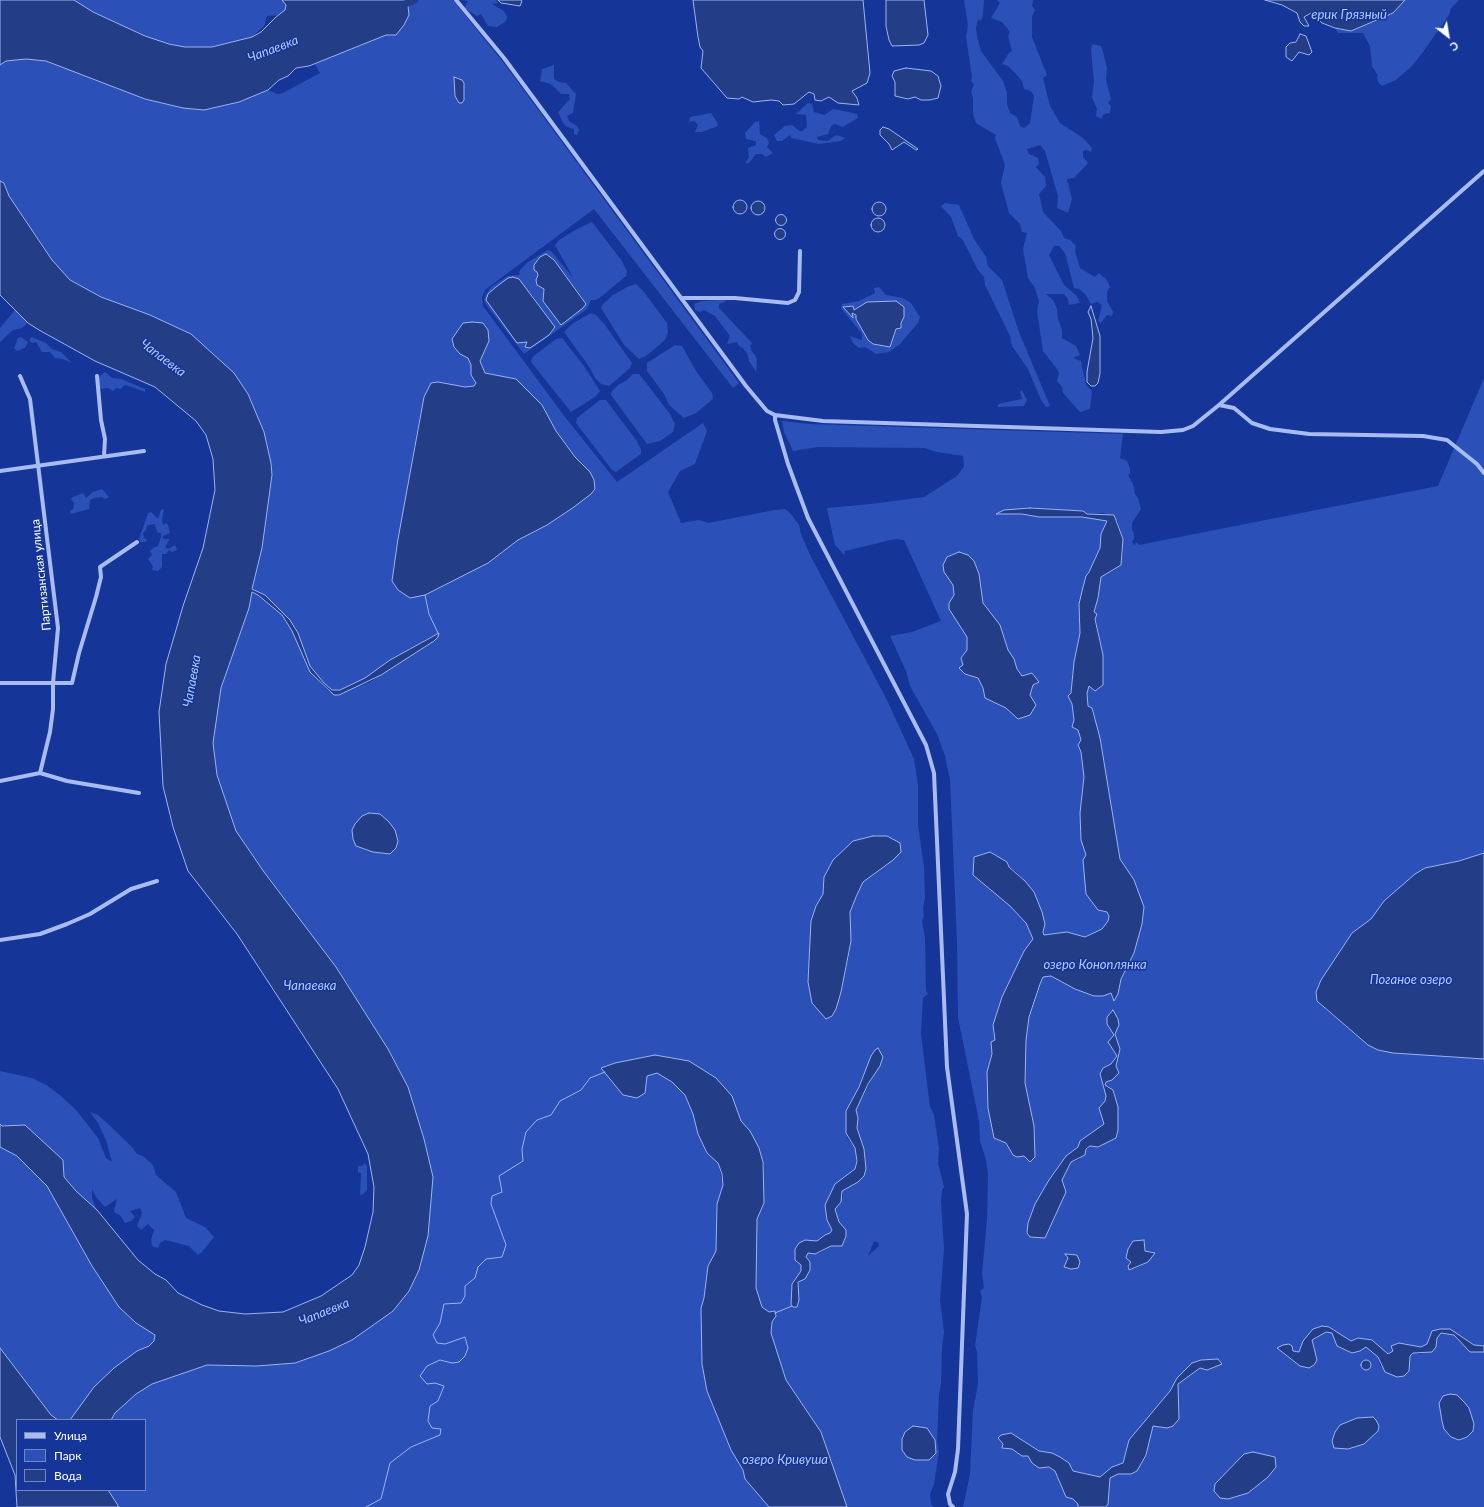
<!DOCTYPE html>
<meta charset="utf-8">
<style>
body{margin:0}
#map{position:relative;width:1484px;height:1507px;overflow:hidden;background:#153698;font-family:Lato,sans-serif}
canvas{display:block}
.legend{position:absolute;left:16px;top:1419px;width:130px;height:72px;box-sizing:border-box;background:#153698;border:1px solid #7386c1;margin:0;padding:5px 7px;list-style:none;font-size:12px;color:#fff}
.legend li{display:flex;align-items:center;gap:8px;height:20px}
.legend b{width:20px;border:1px solid #7386c1}
.north{position:absolute;left:1428px;top:16px;width:40px;height:40px;-webkit-text-stroke:3px #153698;paint-order:stroke;rotate:149deg;font-size:11px;font-weight:700;line-height:16px;text-align:center;color:#fff}
.north::after{content:'';display:block;margin:auto;width:14px;height:18px;background:#fff;clip-path:polygon(50% 0,100% 100%,50% 72%,0 100%)}
</style>
<div id="map">
<canvas width="1484" height="1507"></canvas>
<ul class="legend">
<li><b style="height:5px;background:#a8bcf2"></b>Улица</li>
<li><b style="height:11px;background:#2b50b8"></b>Парк</li>
<li><b style="height:11px;background:#243d87"></b>Вода</li>
</ul>
<div class="north">С</div>
</div>
<script>
const ctx = document.querySelector('canvas').getContext('2d');
ctx.lineJoin = 'round';
function paint(path, color) { ctx.fillStyle = color; ctx.fill(path, 'evenodd'); }
const poly = rows => new Path2D(rows.map(r => 'M' + r).join(''));
function stroke(path, color, width, dash) { ctx.strokeStyle = color; ctx.lineWidth = width; ctx.lineCap = dash ? 'butt' : 'round'; ctx.setLineDash(dash || []); ctx.stroke(path); }
function label(font, color, halo, rows, align = 'center') {
  ctx.font = font + ' Lato,sans-serif'; ctx.lineWidth = 3; ctx.setLineDash([]); ctx.textBaseline = 'middle'; ctx.strokeStyle = halo; ctx.fillStyle = color; for (const [text, x, y, turn = 0] of rows) {
    ctx.save(); ctx.translate(x, y); ctx.rotate((+turn || 0) * Math.PI / 180); ctx.textAlign = isNaN(turn) ? turn : align; if (halo) ctx.strokeText(text, 0, 0); ctx.fillText(text, 0, 0); ctx.restore();
  }
}
paint(poly([
 [72,0,282,0,286,5,285,10,279,15,267,16,264,26,252,37,212,47,185,47,169,44,145,36,93,12],
 [406,0,453,0,506,66,739,383,733,388,594,209,486,289,482,297,483,306,565,417,617,482,703,423,707,431,695,464,680,471,668,492,681,523,699,520,708,523,775,510,785,509,791,514,799,525,801,534,810,555,886,698,914,759,918,785,918,825,924,867,925,898,923,908,924,916,922,921,925,938,926,991,928,994,923,998,921,1034,930,1107,934,1115,939,1148,938,1163,944,1187,942,1190,941,1201,944,1249,940,1300,944,1332,942,1347,941,1384,939,1394,937,1440,939,1452,934,1484,930,1494,931,1504,934,1507,847,1507,821,1432,786,1380,771,1333,772,1322,776,1316,775,1311,769,1312,762,1307,756,1288,757,1219,764,1203,763,1162,750,1131,741,1121,738,1114,689,1061,655,1055,615,1063,602,1068,623,1095,645,1093,647,1076,657,1073,672,1082,685,1095,693,1114,698,1134,707,1153,718,1163,723,1185,717,1204,716,1251,708,1266,704,1298,701,1308,702,1364,707,1391,731,1450,743,1470,745,1479,769,1507,119,1507,109,1491,145,1490,145,1420,111,1420,115,1413,136,1394,152,1383,207,1365,257,1366,295,1363,352,1340,393,1311,428,1236,433,1177,424,1139,408,1087,388,1049,336,967,264,872,236,831,217,774,213,743,221,688,249,608,251,592,258,595,282,615,292,631,310,672,328,691,336,695,370,682,381,675,434,641,436,634,390,660,365,678,340,690,329,689,315,674,306,658,295,627,265,595,252,589,262,548,272,475,271,463,264,432,248,394,234,373,150,315,101,297,70,280,52,260,9,196,5,183,0,181,0,65,6,61,26,59,46,61,145,99,183,108,204,110,239,102,268,90,277,94,283,93,320,73,314,63,320,60,386,35,396,35,408,6],
 [457,77,464,83,464,100,459,103,455,96],
 [463,323,489,340,480,361,485,373,516,379,542,405,556,431,575,457,583,464,591,494,547,525,518,540,488,563,425,595,410,598,398,590,392,581,418,426,424,397,432,383,438,382,465,387,474,387,476,383,471,375,471,365,468,358,452,339],
 [893,860,863,882,856,897,850,912,851,941,849,956,836,1009,812,1003,808,982,810,937,811,921,816,906,823,894,824,877],
 [875,1050,883,1057,856,1110,858,1118,857,1128,864,1149,866,1169,864,1176,858,1182,842,1191,843,1196,835,1209,839,1222,846,1230,846,1236,842,1246,831,1246,820,1253,809,1252,806,1257,810,1262,798,1282,799,1290,791,1305,792,1284,801,1271,801,1265,795,1260,796,1255,805,1240,817,1241,825,1235,830,1233,832,1230,827,1220,829,1199,836,1184,855,1169,857,1154,855,1148,847,1138,846,1124,857,1090],
 [874,1241,879,1243,879,1246,868,1256],
 [935,1440,936,1445,929,1460,915,1460],
 [462,0,496,0,498,3,492,4,504,11,507,17,506,21,497,27,488,26,481,14,477,16,466,9,465,7,468,1],
 [964,0,984,0,983,14,981,21,978,19,976,28,977,36,981,51,1003,81,1007,93,1007,104,1010,113,1017,117,1020,126,1024,128,1030,123,1034,96,1031,91,1024,89,1022,81,1015,73,1008,66,1002,64,1009,53,1012,51,1008,36,1010,32,1002,22,991,18,1000,3,997,0,1033,0,1032,6,1035,10,1032,16,1032,37,1047,75,1043,78,1050,106,1060,123,1083,138,1092,148,1091,152,1087,150,1083,151,1083,157,1088,163,1074,178,1067,179,1072,199,1068,213,1057,208,1058,196,1045,151,1040,145,1027,149,1029,154,1038,158,1039,164,1036,167,1045,177,1046,186,1039,194,1043,212,1061,231,1064,238,1070,240,1076,246,1075,251,1080,268,1095,277,1099,273,1107,280,1110,287,1107,292,1107,301,1113,312,1112,316,1107,315,1101,323,1098,321,1102,305,1097,302,1091,304,1085,294,1079,289,1074,288,1065,253,1059,246,1054,246,1049,255,1064,285,1077,296,1080,303,1069,305,1068,299,1064,294,1046,294,1053,300,1057,309,1058,319,1062,330,1062,338,1076,346,1080,355,1073,358,1081,361,1086,385,1092,391,1090,409,1080,412,1063,393,1062,387,1057,381,1059,373,1057,369,1043,351,1037,311,1039,302,1035,288,1028,278,1024,255,1023,249,1027,233,1022,232,1020,224,1009,213,1001,183,1005,165,995,138,996,135,976,123,973,114,973,98,971,92,974,84,971,81,972,77,966,37,968,25],
 [1405,0,1459,0,1451,8,1449,15,1423,52,1412,66,1396,80,1382,86,1378,82,1377,74,1372,66,1370,46,1363,33,1338,33,1335,28,1351,31,1393,13],
 [1092,44,1101,46,1103,52,1107,68,1106,80,1111,99,1108,103,1111,106,1110,113,1104,114,1101,119,1096,116,1097,109,1092,97,1094,82,1091,50],
 [554,65,554,79,559,82,566,83,576,94,573,113,567,116,569,121,577,126,579,130,577,135,574,134,574,129,567,127,563,123,558,112,570,99,569,94,561,94,551,84,540,81,542,69],
 [808,103,812,104,814,112,824,115,833,109,839,110,857,114,858,118,843,127,835,124,831,126,828,134,817,137,818,140,828,141,836,135,845,138,841,141,819,144,791,138,790,135,782,141,777,141,774,135,785,126,792,125,801,132,807,127,806,115,796,114],
 [711,113,717,122,718,126,702,132,695,132,698,125,694,121,689,122,690,117],
 [759,121,760,134,767,138,769,143,767,147,773,153,766,157,762,154,756,154,749,163,745,163,749,157,748,148,756,145,756,141,746,139,745,133,755,122],
 [945,203,959,205,974,239,986,257,988,266,1002,280,1019,332,1050,406,1046,407,1041,400,1028,369,1012,346,1010,336,985,285,984,277,978,270,963,240,958,236,951,217,941,206],
 [592,222,622,261,627,272,626,276,602,296,596,300,591,300,587,309,524,354,487,306,484,300,486,294,491,287,508,276,519,275,520,270,528,262,548,250,551,251,574,279,555,245,559,240,577,229],
 [554,260,586,303,583,308,543,301,544,289,541,286,537,272],
 [496,287,532,295,551,324,553,331,530,348,527,342,486,300,488,294],
 [636,284,644,292,667,323,668,332,665,340,646,356,639,359,624,345,601,308,603,304,613,295,627,287],
 [879,287,886,295,903,298,911,303,920,317,918,323,900,344,889,352,876,354,865,347,859,348,853,343,850,336,862,340,862,334,841,308,842,304,859,301,875,293,874,288],
 [867,302,885,302,904,307,904,317,901,323,895,332,894,337,886,347,873,344,868,340,856,315,852,312],
 [723,300,727,301,719,304,719,308,752,343,750,346,752,352,755,355,757,360,756,372,749,361,747,353,743,348,739,346,737,342,727,344,730,336,715,316,704,310,700,312,695,310,694,304,702,301],
 [15,310,28,323,22,328,13,330,0,342,0,328],
 [591,313,596,315,605,325,632,363,630,368,609,386,601,384,595,378,590,368,564,332,572,324],
 [21,337,28,342,25,348,17,351,14,348,18,338],
 [32,337,46,343,52,349,61,352,72,363,63,359,55,358,50,352,42,352,36,342,32,343,30,341,30,338],
 [562,338,584,366,600,391,595,397,571,412,531,362,532,358,535,355,556,339],
 [675,345,682,346,696,371,712,393,713,399,696,413,684,418,669,405,664,394,647,371,647,363],
 [105,372,112,378,121,379,145,389,145,392,126,385,123,386,121,389,116,388,113,391,108,388,99,389,99,377],
 [633,374,639,374,647,384,670,414,675,424,673,432,660,441,647,444,611,395,612,391,618,385,627,380],
 [1484,378,1484,853,1459,861,1425,868,1415,874,1384,901,1371,919,1352,933,1343,946,1338,955,1325,1009,1368,1045,1445,1057,1484,1059,1484,1346,1474,1345,1450,1329,1429,1338,1427,1344,1421,1347,1411,1347,1405,1343,1388,1354,1372,1340,1358,1338,1351,1341,1329,1327,1313,1329,1303,1341,1299,1352,1293,1351,1280,1351,1292,1359,1317,1360,1312,1340,1326,1332,1332,1333,1337,1346,1360,1351,1366,1347,1378,1357,1380,1366,1410,1362,1410,1356,1413,1353,1421,1354,1436,1347,1437,1338,1441,1333,1454,1335,1470,1352,1484,1352,1484,1507,1106,1507,1108,1504,1110,1478,1146,1455,1153,1426,1167,1428,1177,1393,1178,1384,1200,1368,1218,1359,1201,1360,1177,1378,1170,1391,1129,1440,1123,1463,1112,1467,1100,1477,1073,1471,1069,1463,1052,1453,1039,1451,1011,1433,1001,1435,998,1438,1003,1444,1002,1448,1012,1449,1022,1456,1028,1456,1055,1471,1066,1497,1073,1499,1078,1504,1078,1507,963,1507,970,1474,973,1410,978,1384,977,1351,975,1346,982,1297,980,1291,984,1288,982,1274,987,1219,988,1174,986,1160,980,1141,979,1121,958,1017,957,942,950,780,945,756,937,734,910,686,906,671,890,636,912,632,941,621,904,540,895,539,845,551,844,555,835,545,827,508,871,504,924,497,957,476,964,467,963,456,937,452,924,448,817,447,793,451,784,432,782,421,809,424,1123,434,1120,458,1127,461,1130,469,1130,474,1128,475,1133,484,1135,494,1138,498,1141,509,1132,523,1132,530,1134,533,1134,539,1132,542,1134,545,1137,542,1139,545,1438,486],
 [1030,508,1083,511,1086,514,1104,513,1117,520,1123,539,1122,559,1114,570,1101,577,1098,598,1094,612,1103,655,1103,685,1099,689,1089,686,1087,693,1088,706,1092,708,1100,739,1120,859,1134,880,1142,924,1134,953,1121,979,1118,994,1114,1001,1111,993,1103,996,1094,996,1075,989,1051,976,1043,977,1029,1017,1026,1040,1025,1083,1034,1126,1035,1146,1024,1155,1017,1157,1013,1155,1006,1143,994,1138,988,1108,987,1072,995,1041,993,1025,1002,997,1024,951,1033,940,1026,923,1010,906,973,875,990,852,1007,862,1009,867,1017,872,1034,892,1044,929,1044,935,1067,932,1085,937,1102,929,1109,921,1109,916,1081,840,1080,813,1084,777,1081,752,1078,745,1081,740,1078,730,1073,726,1074,720,1072,704,1068,696,1071,693,1074,662,1080,633,1079,604,1086,576,1089,572,1100,548,1101,534,1107,520,1082,517,1039,517,1022,514,997,514],
 [959,552,979,574,983,603,1004,636,1008,650,1014,659,1017,669,1022,676,1038,682,1033,685,1030,695,1036,705,1018,719,1007,708,985,698,983,688,978,678,965,674,959,668,963,665,961,658,967,650,967,637,950,609,949,603,954,595,953,585,943,565,947,557],
 [1113,1011,1118,1019,1119,1025,1115,1034,1120,1049,1118,1061,1105,1086,1113,1090,1118,1107,1118,1130,1116,1138,1098,1147,1090,1146,1079,1160,1071,1162,1061,1180,1064,1185,1063,1198,1045,1238,1028,1223,1035,1204,1049,1180,1066,1156,1078,1147,1080,1141,1104,1124,1101,1116,1106,1096,1104,1083,1100,1077,1108,1065,1111,1064,1117,1055,1109,1045,1114,1035,1113,1032,1108,1026,1109,1014],
 [1144,1247,1145,1251,1154,1252,1151,1258,1148,1262,1139,1267,1129,1270,1128,1266],
 [1244,1454,1268,1477,1248,1493,1226,1472,1233,1467],
 [1022,390,1027,400,1024,406,998,407,998,404,1022,399,1020,392],
 [600,400,606,400,636,440,641,449,641,454,616,472,612,470,576,423,577,418],
 [102,489,109,497,105,499,102,497,94,498,90,500,89,509,71,514,70,511,73,509,74,503,71,499,73,497,83,493,86,498,93,492],
 [164,509,162,520,163,525,166,523,168,525,170,533,163,536,163,539,170,539,165,547,168,549,175,545,177,550,172,552,169,550,166,554,162,554,162,567,158,571,152,570,153,566,148,559,152,555,150,551,153,548,158,546,161,537,161,533,157,532,155,524,147,525,146,530,143,533,144,538,147,539,146,542,140,542,139,539,148,513,151,512,158,519,161,510],
 [0,1071,32,1078,46,1085,61,1096,77,1111,98,1138,106,1158,112,1162,106,1140,98,1123,90,1112,98,1115,105,1121,132,1147,137,1154,143,1156,153,1165,156,1175,176,1192,186,1218,205,1227,214,1237,202,1252,198,1255,189,1246,165,1240,160,1243,158,1248,152,1246,151,1240,154,1230,148,1224,141,1230,137,1226,142,1213,140,1208,130,1211,135,1217,131,1221,125,1223,120,1215,115,1213,114,1210,117,1199,105,1207,96,1197,92,1189,92,1198,97,1210,76,1191,64,1177,63,1160,2,1126,0,1124],
 [0,1147,17,1156,47,1186,92,1266,119,1307,136,1323,155,1335,154,1341,149,1346,137,1351,94,1387,70,1420,58,1420,51,1416,0,1348],
 [365,1163,367,1167,367,1190,362,1195,360,1194,361,1173,358,1172,358,1166,362,1166]
]), '#2b50b8');
const water = poly([
 [0,0,74,0,93,12,145,36,169,44,185,47,212,47,252,37,261,32,276,17,285,10,286,5,282,0,406,0,408,6,409,15,404,25,396,35,386,35,309,66,296,68,288,76,279,80,268,90,239,102,204,110,183,108,145,99,46,61,26,59,6,61,0,65,0,0],
 [498,0,521,0,522,1,520,6,501,3,498,0],
 [693,0,863,0,870,73,867,83,852,91,857,98,859,105,838,103,829,97,821,101,815,100,814,94,809,92,794,104,783,105,779,101,771,100,753,102,742,97,739,99,727,98,701,68,703,51,700,47,698,37,693,0],
 [886,0,924,0,928,35,924,43,919,45,892,46,889,40,886,26,886,0],
 [1265,0,1405,0,1393,13,1351,31,1335,28,1322,23,1311,13,1304,17,1309,26,1304,26,1300,22,1297,13,1282,5,1265,0],
 [1300,34,1306,36,1312,52,1309,55,1299,52,1292,61,1286,57,1286,47,1290,43,1296,42,1300,34],
 [906,68,931,71,938,76,941,86,938,98,930,100,921,100,915,97,908,99,895,96,895,82,892,76,894,71,906,68],
 [454,77,462,80,464,83,464,100,462,103,459,103,455,96,454,77],
 [883,127,889,129,918,149,916,150,904,142,892,150,889,144,880,135,880,130,883,127],
 [0,181,4,183,9,196,52,260,70,280,101,297,150,315,191,334,234,373,248,394,264,432,271,463,272,475,262,548,252,589,265,595,290,620,298,633,310,666,324,683,332,690,340,690,365,678,390,660,439,633,438,637,434,641,381,675,339,695,334,695,310,672,292,631,282,615,258,595,252,592,249,608,221,688,213,743,217,775,236,831,264,872,336,967,388,1049,408,1087,424,1139,433,1177,428,1236,419,1270,409,1291,393,1311,352,1340,329,1351,295,1363,257,1366,207,1365,152,1384,136,1394,115,1413,111,1420,70,1420,94,1387,114,1368,137,1351,149,1346,154,1341,155,1335,136,1323,119,1307,92,1266,47,1186,17,1156,0,1147,0,1124,2,1126,25,1125,63,1160,64,1177,76,1191,97,1210,138,1260,155,1274,166,1280,178,1293,202,1305,219,1311,245,1314,283,1312,321,1296,352,1275,359,1265,365,1247,373,1212,374,1187,368,1154,338,1089,237,934,188,871,173,827,163,786,159,712,166,664,183,606,203,548,215,490,213,459,206,435,196,421,155,387,95,361,39,330,28,323,0,295,0,181],
 '733 207a7 7 0 1 1 14 0a7 7 0 1 1-14 0Z',
 '751 208a7 7 0 1 1 14 0a7 7 0 1 1-14 0Z',
 '872 209a7 7 0 1 1 14 0a7 7 0 1 1-14 0Z',
 '775.5 220a5.5 5.5 0 1 1 11 0a5.5 5.5 0 1 1-11 0Z',
 '871 225a7 7 0 1 1 14 0a7 7 0 1 1-14 0Z',
 '774.5 234a5.5 5.5 0 1 1 11 0a5.5 5.5 0 1 1-11 0Z',
 [546,254,554,260,586,304,583,308,561,325,543,301,544,289,537,285,536,280,538,275,537,272,534,270,534,265,540,257,546,254],
 [513,277,519,279,555,327,549,335,530,348,525,347,527,342,517,343,486,300,488,294,496,287,508,278,513,277],
 [896,301,904,307,904,317,901,323,901,328,896,329,890,347,873,344,868,340,856,319,856,315,852,313,853,318,843,307,853,306,854,310,867,302,896,301],
 [1091,306,1100,336,1100,373,1098,383,1095,386,1091,386,1087,382,1087,372,1093,338,1091,319,1088,312,1091,306],
 [472,322,483,323,488,330,489,341,480,361,485,373,516,379,542,405,556,431,575,457,590,472,594,480,595,489,591,494,574,507,547,525,518,540,488,563,425,595,410,598,398,590,392,581,398,539,424,397,431,383,438,382,465,387,474,386,476,383,471,375,471,365,468,358,460,354,454,347,452,339,463,323,472,322],
 [1030,508,1083,511,1087,514,1114,515,1123,539,1121,565,1101,577,1098,598,1094,612,1097,614,1095,619,1103,655,1103,685,1095,691,1089,686,1087,693,1088,706,1092,708,1100,738,1120,859,1134,880,1144,907,1142,924,1134,953,1121,979,1118,994,1114,1001,1111,993,1103,996,1094,996,1075,989,1051,976,1043,977,1040,984,1029,1017,1026,1040,1025,1083,1034,1126,1035,1157,1030,1162,1024,1156,1017,1157,1013,1155,1006,1143,994,1138,988,1108,987,1072,992,1054,991,1042,995,1040,993,1025,1002,997,1024,951,1033,939,1026,923,1010,906,973,875,974,857,990,852,1007,862,1009,867,1025,881,1034,892,1042,912,1045,924,1043,932,1044,935,1067,932,1085,937,1102,929,1108,921,1109,916,1107,912,1098,910,1086,894,1083,860,1086,855,1081,840,1080,813,1084,777,1081,752,1078,745,1081,740,1078,730,1072,727,1074,720,1072,704,1068,696,1071,693,1074,662,1080,633,1079,604,1083,587,1086,576,1089,572,1100,548,1101,534,1107,521,1082,517,1039,517,1022,514,996,514,1004,510,1030,508],
 [959,552,968,555,974,561,979,574,983,603,1000,625,1008,650,1014,659,1017,669,1022,676,1032,673,1039,682,1033,685,1030,695,1036,705,1030,715,1018,719,1006,708,985,698,983,688,978,678,965,674,959,668,963,665,961,658,967,650,967,637,949,609,949,603,954,595,953,585,944,572,943,565,947,557,959,552],
 [369,813,380,814,389,822,395,830,398,841,396,848,390,854,373,852,356,846,353,839,352,830,355,824,362,816,369,813],
 [873,836,887,836,900,843,901,852,893,860,863,882,856,897,850,912,851,941,841,992,836,1009,832,1016,826,1019,812,1003,808,982,811,921,816,906,823,894,824,877,833,860,853,841,873,836],
 [1484,853,1484,1059,1393,1053,1378,1050,1368,1045,1317,1001,1316,992,1321,980,1352,933,1371,919,1384,901,1415,874,1425,868,1459,861,1484,853],
 [1113,1010,1118,1019,1119,1025,1115,1034,1120,1049,1116,1066,1119,1073,1112,1080,1106,1082,1105,1085,1113,1090,1118,1107,1118,1130,1116,1138,1098,1147,1090,1146,1086,1149,1085,1155,1071,1162,1062,1180,1066,1192,1045,1238,1030,1237,1027,1233,1028,1223,1035,1204,1049,1180,1066,1156,1078,1147,1080,1141,1104,1124,1099,1108,1105,1101,1106,1096,1100,1074,1103,1068,1111,1064,1117,1056,1108,1042,1114,1035,1107,1024,1107,1017,1113,1010],
 [878,1048,883,1057,880,1066,868,1084,856,1110,858,1118,857,1128,864,1149,866,1169,864,1176,858,1182,842,1191,841,1202,835,1209,839,1222,846,1230,846,1236,842,1246,831,1246,815,1254,808,1253,806,1257,810,1262,810,1270,805,1279,798,1282,799,1300,797,1307,793,1307,791,1305,792,1284,801,1271,801,1265,795,1260,795,1249,799,1243,805,1240,817,1241,825,1235,830,1233,832,1230,827,1220,825,1205,835,1184,855,1169,857,1161,855,1148,846,1133,846,1111,859,1087,871,1056,875,1050,878,1048],
 [655,1055,689,1061,716,1078,732,1096,741,1121,750,1131,759,1148,763,1162,764,1203,757,1219,756,1288,762,1307,769,1312,775,1311,776,1316,772,1322,771,1333,786,1380,821,1432,847,1507,769,1507,745,1479,743,1470,731,1450,707,1391,702,1364,701,1308,704,1298,708,1266,716,1251,717,1204,723,1185,722,1174,718,1163,707,1153,698,1134,693,1114,685,1095,672,1082,657,1073,647,1076,645,1093,637,1098,623,1095,601,1068,615,1063,655,1055],
 [1144,1240,1145,1251,1155,1253,1148,1262,1129,1270,1128,1266,1131,1262,1126,1258,1128,1249,1133,1241,1144,1240],
 [1065,1254,1077,1255,1080,1262,1078,1268,1071,1269,1064,1267,1068,1258,1065,1254],
 [1322,1326,1329,1327,1351,1341,1358,1338,1372,1340,1388,1354,1393,1351,1391,1346,1399,1343,1421,1347,1427,1344,1432,1331,1440,1329,1450,1329,1474,1345,1484,1346,1484,1352,1470,1352,1454,1335,1441,1333,1437,1338,1436,1347,1432,1352,1413,1353,1410,1356,1409,1371,1404,1376,1397,1377,1385,1372,1378,1357,1366,1347,1360,1351,1352,1353,1337,1346,1332,1333,1326,1332,1312,1340,1317,1360,1314,1365,1309,1368,1300,1366,1277,1348,1283,1345,1289,1344,1292,1346,1293,1351,1299,1352,1303,1341,1313,1329,1322,1326],
 [0,1348,51,1415,58,1420,17,1420,17,1490,108,1490,119,1507,17,1507,15,1475,0,1437,0,1348],
 [1218,1359,1222,1364,1207,1370,1200,1368,1178,1384,1179,1419,1173,1426,1167,1428,1153,1426,1146,1455,1137,1471,1131,1474,1118,1474,1110,1478,1108,1504,1106,1507,1078,1507,1078,1504,1073,1499,1066,1497,1055,1471,1049,1467,1039,1468,1032,1463,1028,1456,1022,1456,1012,1449,1002,1448,1003,1444,998,1438,1001,1435,1011,1433,1039,1451,1052,1453,1060,1457,1069,1463,1073,1471,1100,1477,1112,1467,1123,1463,1129,1440,1170,1391,1177,1378,1192,1363,1201,1360,1218,1359],
 '1361 1365a5 5 0 1 1 10 0a5 5 0 1 1-10 0Z',
 [1450,1394,1457,1395,1464,1402,1469,1408,1474,1424,1473,1431,1467,1437,1459,1440,1451,1437,1444,1429,1442,1421,1439,1403,1443,1396,1450,1394],
 [1373,1417,1376,1420,1379,1426,1378,1431,1364,1444,1348,1449,1334,1448,1332,1441,1335,1432,1340,1425,1357,1418,1373,1417],
 [913,1426,927,1428,935,1440,936,1453,929,1460,915,1460,907,1457,902,1450,902,1439,905,1432,913,1426],
 [1253,1452,1275,1457,1276,1467,1268,1477,1248,1493,1228,1499,1220,1498,1214,1491,1215,1484,1244,1454,1253,1452]
]);
paint(water, '#243d87');
stroke(water, '#9ab4f5', 1);
stroke(poly([
 [425,595,429,614,438,633],
 [775,1313,792,1306],
 [366,1507,381,1499,390,1463,411,1447,440,1435,441,1429,432,1428,428,1421,430,1406,438,1401,444,1386,435,1383,427,1384,420,1376,427,1366,440,1360,452,1363,459,1362,465,1356,468,1348,465,1337,445,1344,437,1343,433,1335,440,1323,444,1304,461,1303,465,1296,465,1286,475,1278,478,1267,486,1259,502,1257,506,1245,491,1204,492,1196,502,1192,499,1176,523,1161,522,1149,526,1132,537,1120,551,1115,560,1101,581,1090,590,1078,605,1072]
]), '#9ab4f5', 1);
stroke(poly([
 [400,6,415,0]
]), '#243d87', 7);
stroke(poly([
 [456,0,504,58,746,386,767,411,775,415,823,421,1161,432,1183,430,1193,426,1219,405,1484,171],
 [683,298,735,298,788,303,795,300,799,292,800,251],
 [20,376,30,399,58,628,53,683,53,709,50,732,40,773],
 [97,376,101,420,105,439,104,456],
 [1219,405,1234,408,1252,423,1270,429,1309,434,1423,436,1447,440,1477,464,1484,473],
 [775,415,775,420,788,464,808,518,926,745,934,773,947,1067,967,1214,958,1449,955,1472,948,1494,950,1504,953,1507],
 [0,471,144,451],
 [0,683,72,683,79,653,96,597,101,577,100,567,137,542],
 [0,781,40,773,67,781,139,793],
 [0,940,40,934,67,924,90,914,131,889,157,881]
]), '#a8bcf2', 4);
label('12px', '#fff', '#153698', [
 ["Партизанская улица",41,575,-96]
]);
label('italic 13px', '#b4c7f9', '#153698', [
 ["ерик Грязный",1349,15],
 ["Чапаевка",273,49,-21],
 ["Чапаевка",163,358,37],
 ["Чапаевка",192,681,-80],
 ["озеро Коноплянка",1095,965],
 ["Поганое озеро",1411,980],
 ["Чапаевка",310,986],
 ["Чапаевка",324,1312,-22],
 ["озеро Кривуша",785,1460]
]);
</script>
